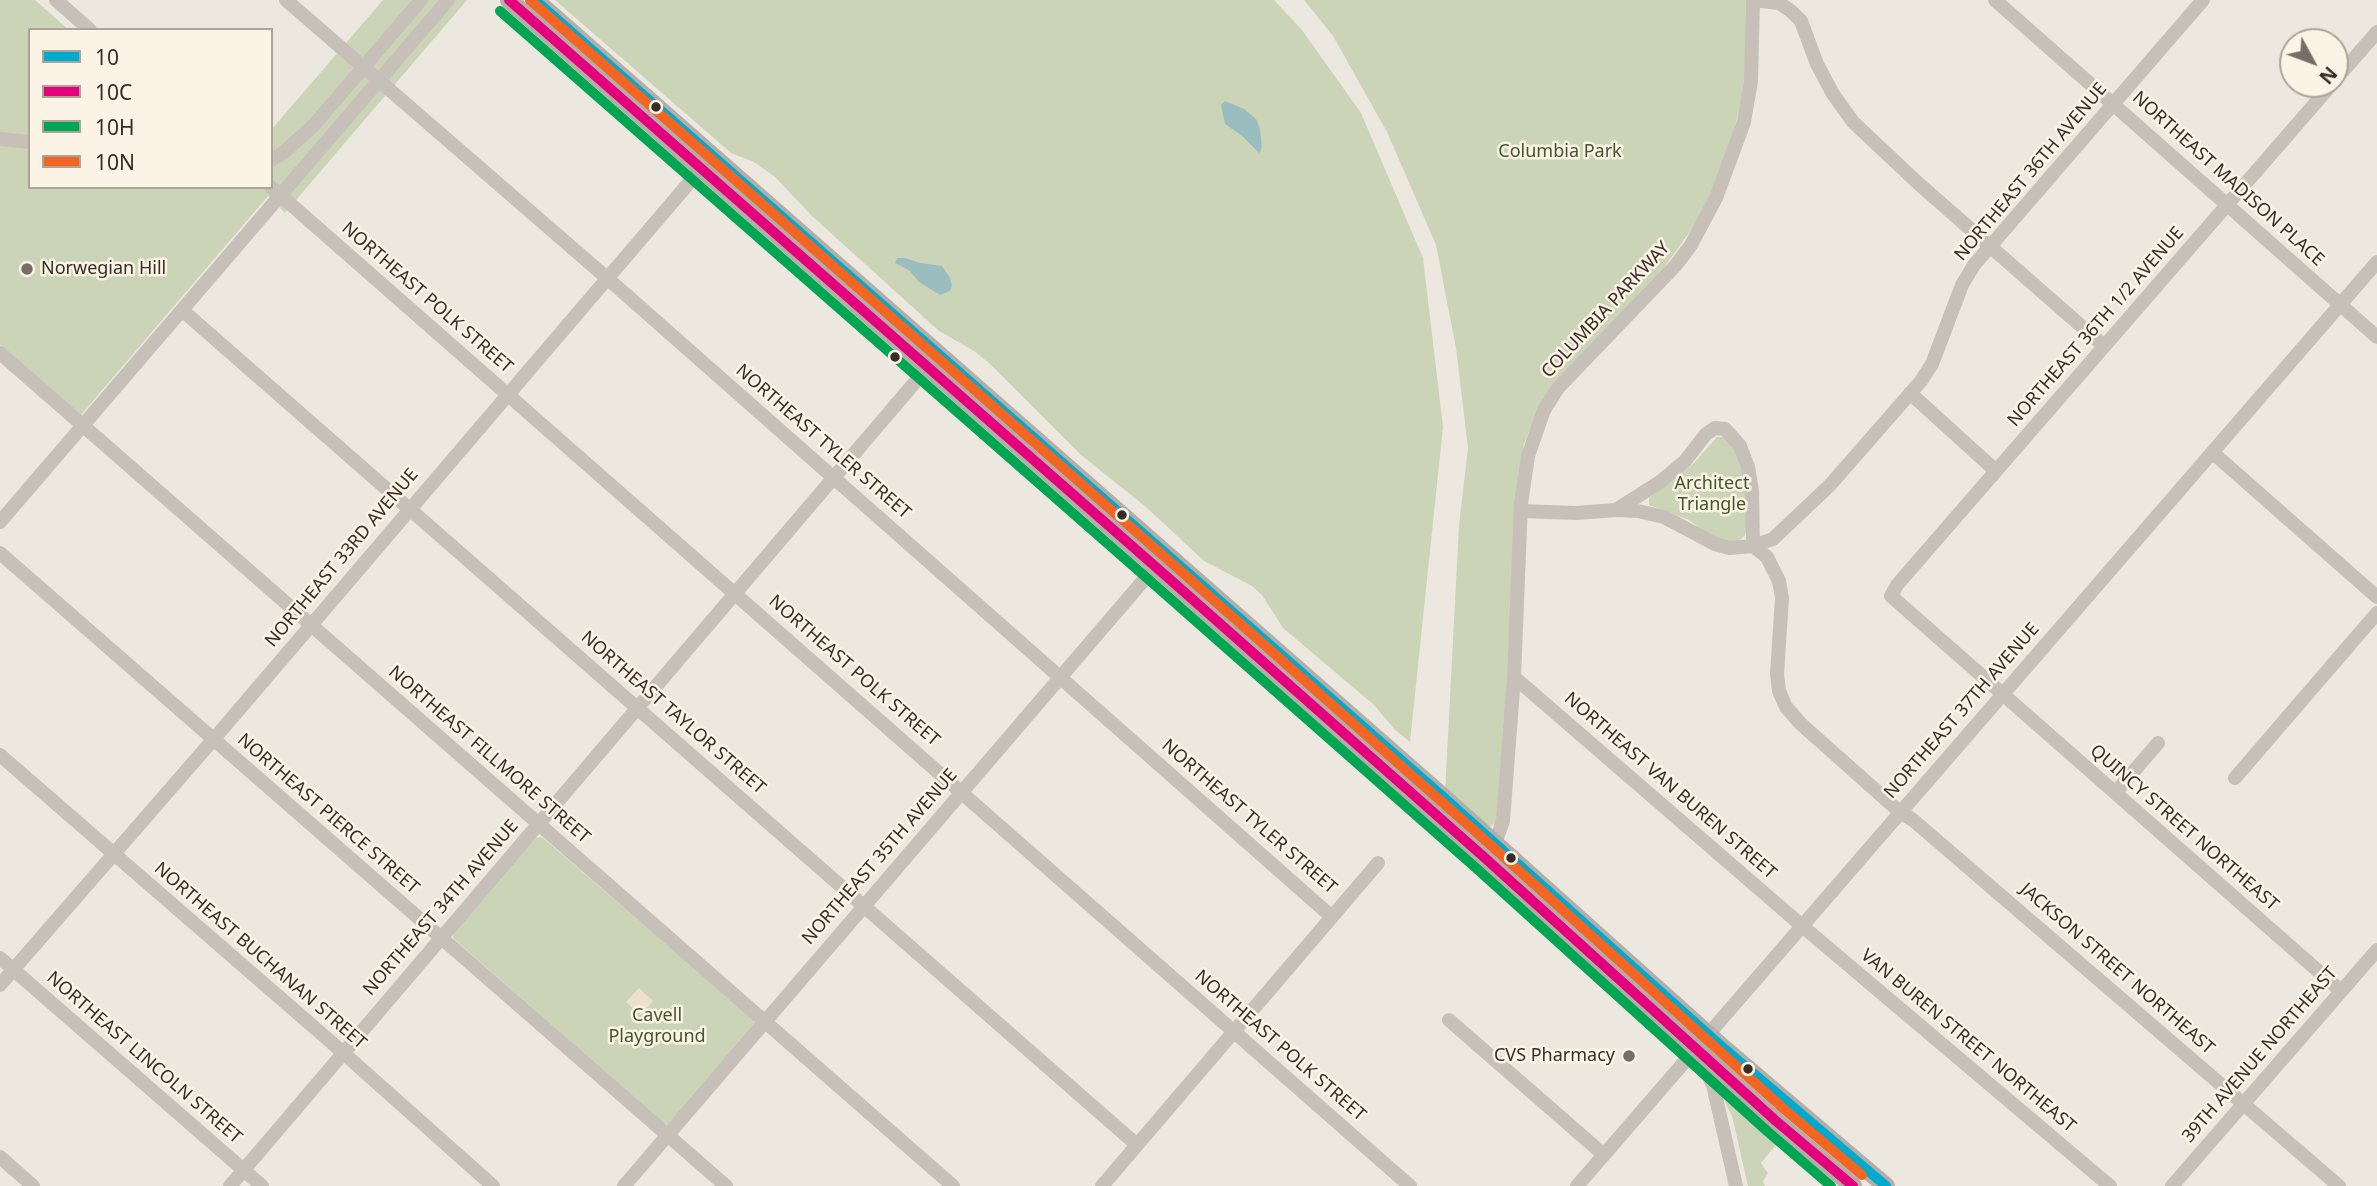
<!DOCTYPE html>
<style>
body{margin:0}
#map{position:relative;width:2377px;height:1186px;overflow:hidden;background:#ede8df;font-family:"Noto Sans",sans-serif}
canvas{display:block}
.legend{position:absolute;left:28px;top:28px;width:245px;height:161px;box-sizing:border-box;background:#fbf3e6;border:2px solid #ada499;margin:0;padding:9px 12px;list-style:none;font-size:21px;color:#372d26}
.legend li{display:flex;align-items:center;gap:14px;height:35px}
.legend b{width:35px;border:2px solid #ada499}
.north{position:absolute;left:2279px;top:28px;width:70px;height:70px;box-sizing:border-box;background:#fbf3e6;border:2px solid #ada499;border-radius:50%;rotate:131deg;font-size:19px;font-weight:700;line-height:28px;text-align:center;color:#372d26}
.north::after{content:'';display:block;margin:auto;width:24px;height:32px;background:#776e67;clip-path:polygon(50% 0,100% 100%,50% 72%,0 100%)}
</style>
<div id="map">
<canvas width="2377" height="1186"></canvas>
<ul class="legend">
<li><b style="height:9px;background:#00a9ce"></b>10</li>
<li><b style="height:9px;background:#e5007d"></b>10C</li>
<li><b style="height:9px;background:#00a651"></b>10H</li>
<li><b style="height:9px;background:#f26522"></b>10N</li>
</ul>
<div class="north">N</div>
</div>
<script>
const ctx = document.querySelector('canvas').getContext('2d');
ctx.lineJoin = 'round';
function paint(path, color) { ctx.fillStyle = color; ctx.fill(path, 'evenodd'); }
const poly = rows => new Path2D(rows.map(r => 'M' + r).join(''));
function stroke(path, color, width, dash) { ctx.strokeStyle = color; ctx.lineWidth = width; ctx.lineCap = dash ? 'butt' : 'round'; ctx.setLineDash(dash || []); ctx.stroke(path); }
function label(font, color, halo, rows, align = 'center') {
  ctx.font = font + ' "Noto Sans",sans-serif'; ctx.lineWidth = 5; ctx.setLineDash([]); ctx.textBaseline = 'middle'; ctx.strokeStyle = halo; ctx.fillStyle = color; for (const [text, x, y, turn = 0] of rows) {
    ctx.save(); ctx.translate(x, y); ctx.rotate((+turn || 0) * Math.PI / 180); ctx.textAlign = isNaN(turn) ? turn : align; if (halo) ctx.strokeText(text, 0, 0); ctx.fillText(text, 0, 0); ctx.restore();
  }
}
paint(poly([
 [0,0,35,0,69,30,30,30,30,187,271,187,271,130,383,0,467,0,285,213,268,196,81,415,0,345],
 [555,0,1274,0,1302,30,1361,113,1423,258,1443,427,1410,742,1395,730,1374,705,1283,628,1262,595,1252,586,1204,561,1146,507,1081,455,990,364,974,351,939,331,812,216,774,176,752,161,731,153],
 [1304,0,1746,0,1745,70,1741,102,1733,135,1705,207,1691,230,1653,283,1534,419,1524,444,1517,488,1500,812,1495,823,1491,826,1483,826,1445,793,1459,525,1468,448,1456,348,1436,245,1387,132,1333,36],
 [1717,437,1726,437,1733,446,1740,461,1745,484,1747,526,1745,535,1738,542,1716,540,1689,520,1649,505,1649,498,1693,464],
 [542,837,755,1021,754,1025,668,1125,662,1122,453,938,454,932,534,838],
 [1722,1083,1736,1095,1745,1109,1766,1127,1784,1135,1761,1163,1768,1173,1763,1181,1765,1186,1748,1186,1732,1116,1725,1102]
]), '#ccd4b8');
paint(poly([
 [639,988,653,1001,641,1015,626,1002]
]), '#ede1cd');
paint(poly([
 [1225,101,1244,109,1257,120,1260,130,1262,148,1259,153,1241,135,1225,124,1221,105],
 [897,258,905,258,920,263,942,266,950,278,952,285,950,291,940,295,919,282,910,271,895,263]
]), '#9abdc0');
stroke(poly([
 [56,0,90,30],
 [286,0,615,285,1332,917],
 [1753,0,1779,3,1791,11,1801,21,1817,64,1833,94,1853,122,1919,184,2104,346],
 [1995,0,2377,337],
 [2335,80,2377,32],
 [2332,84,1897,585,1891,596,2341,991],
 [0,139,30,142],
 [271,160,283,153,314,125,421,0],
 [271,187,1410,1186],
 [182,310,1137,1145],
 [0,353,953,1186],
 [1910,393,1996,471],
 [2212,452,2377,597],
 [1616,510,1660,482,1685,461,1706,434,1715,428,1725,429,1740,446,1748,467,1752,491,1753,546,1767,557,1779,581,1782,598,1777,674,1779,691,1786,707,1801,724,1900,812,1913,820,2339,1186],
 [1521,511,1576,513,1616,510,1638,511,1664,517,1715,544,1729,548,1753,546,1773,539,1830,485,1921,381,1932,364,1962,285,1974,265,2203,0],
 [0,522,448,0],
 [0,553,726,1186],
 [1514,677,1801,925,2110,1186],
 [0,755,331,1042,493,1186],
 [2235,778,2377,613],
 [2115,793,2158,743],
 [1490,850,1495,843,1503,821,1514,677,1521,504,1528,456,1544,410,1558,388,1676,265,1691,245,1716,198,1744,122,1751,81,1753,0],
 [0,958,262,1186],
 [0,985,225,726,706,163],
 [1449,1020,1604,1155],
 [1697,1053,1713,1085,1736,1186],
 [0,1157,33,1186],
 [230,1186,928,367],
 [624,1186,1161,560],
 [1102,1186,1378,863],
 [1577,1186,2377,262],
 [2172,1186,2377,950]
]), '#c6c0b8', 14);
stroke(poly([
 [509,0,1165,575,1485,858,1776,1121,1853,1186],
 [535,0,1441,795,1720,1045,1886,1186]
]), '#b5aea7', 18);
stroke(poly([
 [535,0,1441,795,1720,1045,1886,1186]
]), '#00a9ce', 10);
stroke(poly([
 [509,0,1165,575,1485,858,1776,1121,1853,1186]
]), '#e5007d', 10);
stroke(poly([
 [500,11,1156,586,1476,868,1767,1131,1831,1186]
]), '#00a651', 10);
stroke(poly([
 [530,0,1174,565,1494,848,1785,1110,1862,1175]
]), '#f26522', 10);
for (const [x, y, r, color] of [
 [656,107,6,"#372d26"],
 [27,269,7,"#776e67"],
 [895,357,6,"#372d26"],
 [1122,515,6,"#372d26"],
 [1511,858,6,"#372d26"],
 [1629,1056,7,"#776e67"],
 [1748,1069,6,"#372d26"]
]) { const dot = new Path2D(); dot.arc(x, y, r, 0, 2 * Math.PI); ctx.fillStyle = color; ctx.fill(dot); stroke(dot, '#fbf3e6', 2.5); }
label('18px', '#425728', '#fbf3e6', [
 ["Columbia Park",1560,152],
 ["Architect",1712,484],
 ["Triangle",1712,505],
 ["Cavell",657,1016],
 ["Playground",657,1037]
]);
label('18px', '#372d26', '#fbf3e6', [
 ["NORTHEAST 36TH AVENUE",2031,172,-50],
 ["NORTHEAST MADISON PLACE",2228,179,42],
 ["NORTHEAST POLK STREET",427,298,41],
 ["COLUMBIA PARKWAY",1606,310,-47],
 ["NORTHEAST 36TH 1/2 AVENUE",2096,327,-49],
 ["NORTHEAST TYLER STREET",823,442,41],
 ["NORTHEAST 33RD AVENUE",342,558,-50],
 ["NORTHEAST POLK STREET",854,671,41],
 ["NORTHEAST 37TH AVENUE",1962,711,-49],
 ["NORTHEAST TAYLOR STREET",673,713,41],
 ["NORTHEAST FILLMORE STREET",489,755,41],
 ["NORTHEAST VAN BUREN STREET",1670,786,41],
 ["NORTHEAST PIERCE STREET",328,814,41],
 ["NORTHEAST TYLER STREET",1249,817,41],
 ["QUINCY STREET NORTHEAST",2184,828,41],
 ["NORTHEAST 35TH AVENUE",880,857,-49],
 ["NORTHEAST 34TH AVENUE",441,908,-49],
 ["NORTHEAST BUCHANAN STREET",260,956,41],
 ["JACKSON STREET NORTHEAST",2117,969,41],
 ["VAN BUREN STREET NORTHEAST",1968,1041,40],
 ["NORTHEAST POLK STREET",1280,1046,41],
 ["39TH AVENUE NORTHEAST",2260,1055,-49],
 ["NORTHEAST LINCOLN STREET",144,1058,41]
]);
label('18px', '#372d26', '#fbf3e6', [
 ["Norwegian Hill",41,269],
 ["CVS Pharmacy",1615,1056,"right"]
], 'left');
</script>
